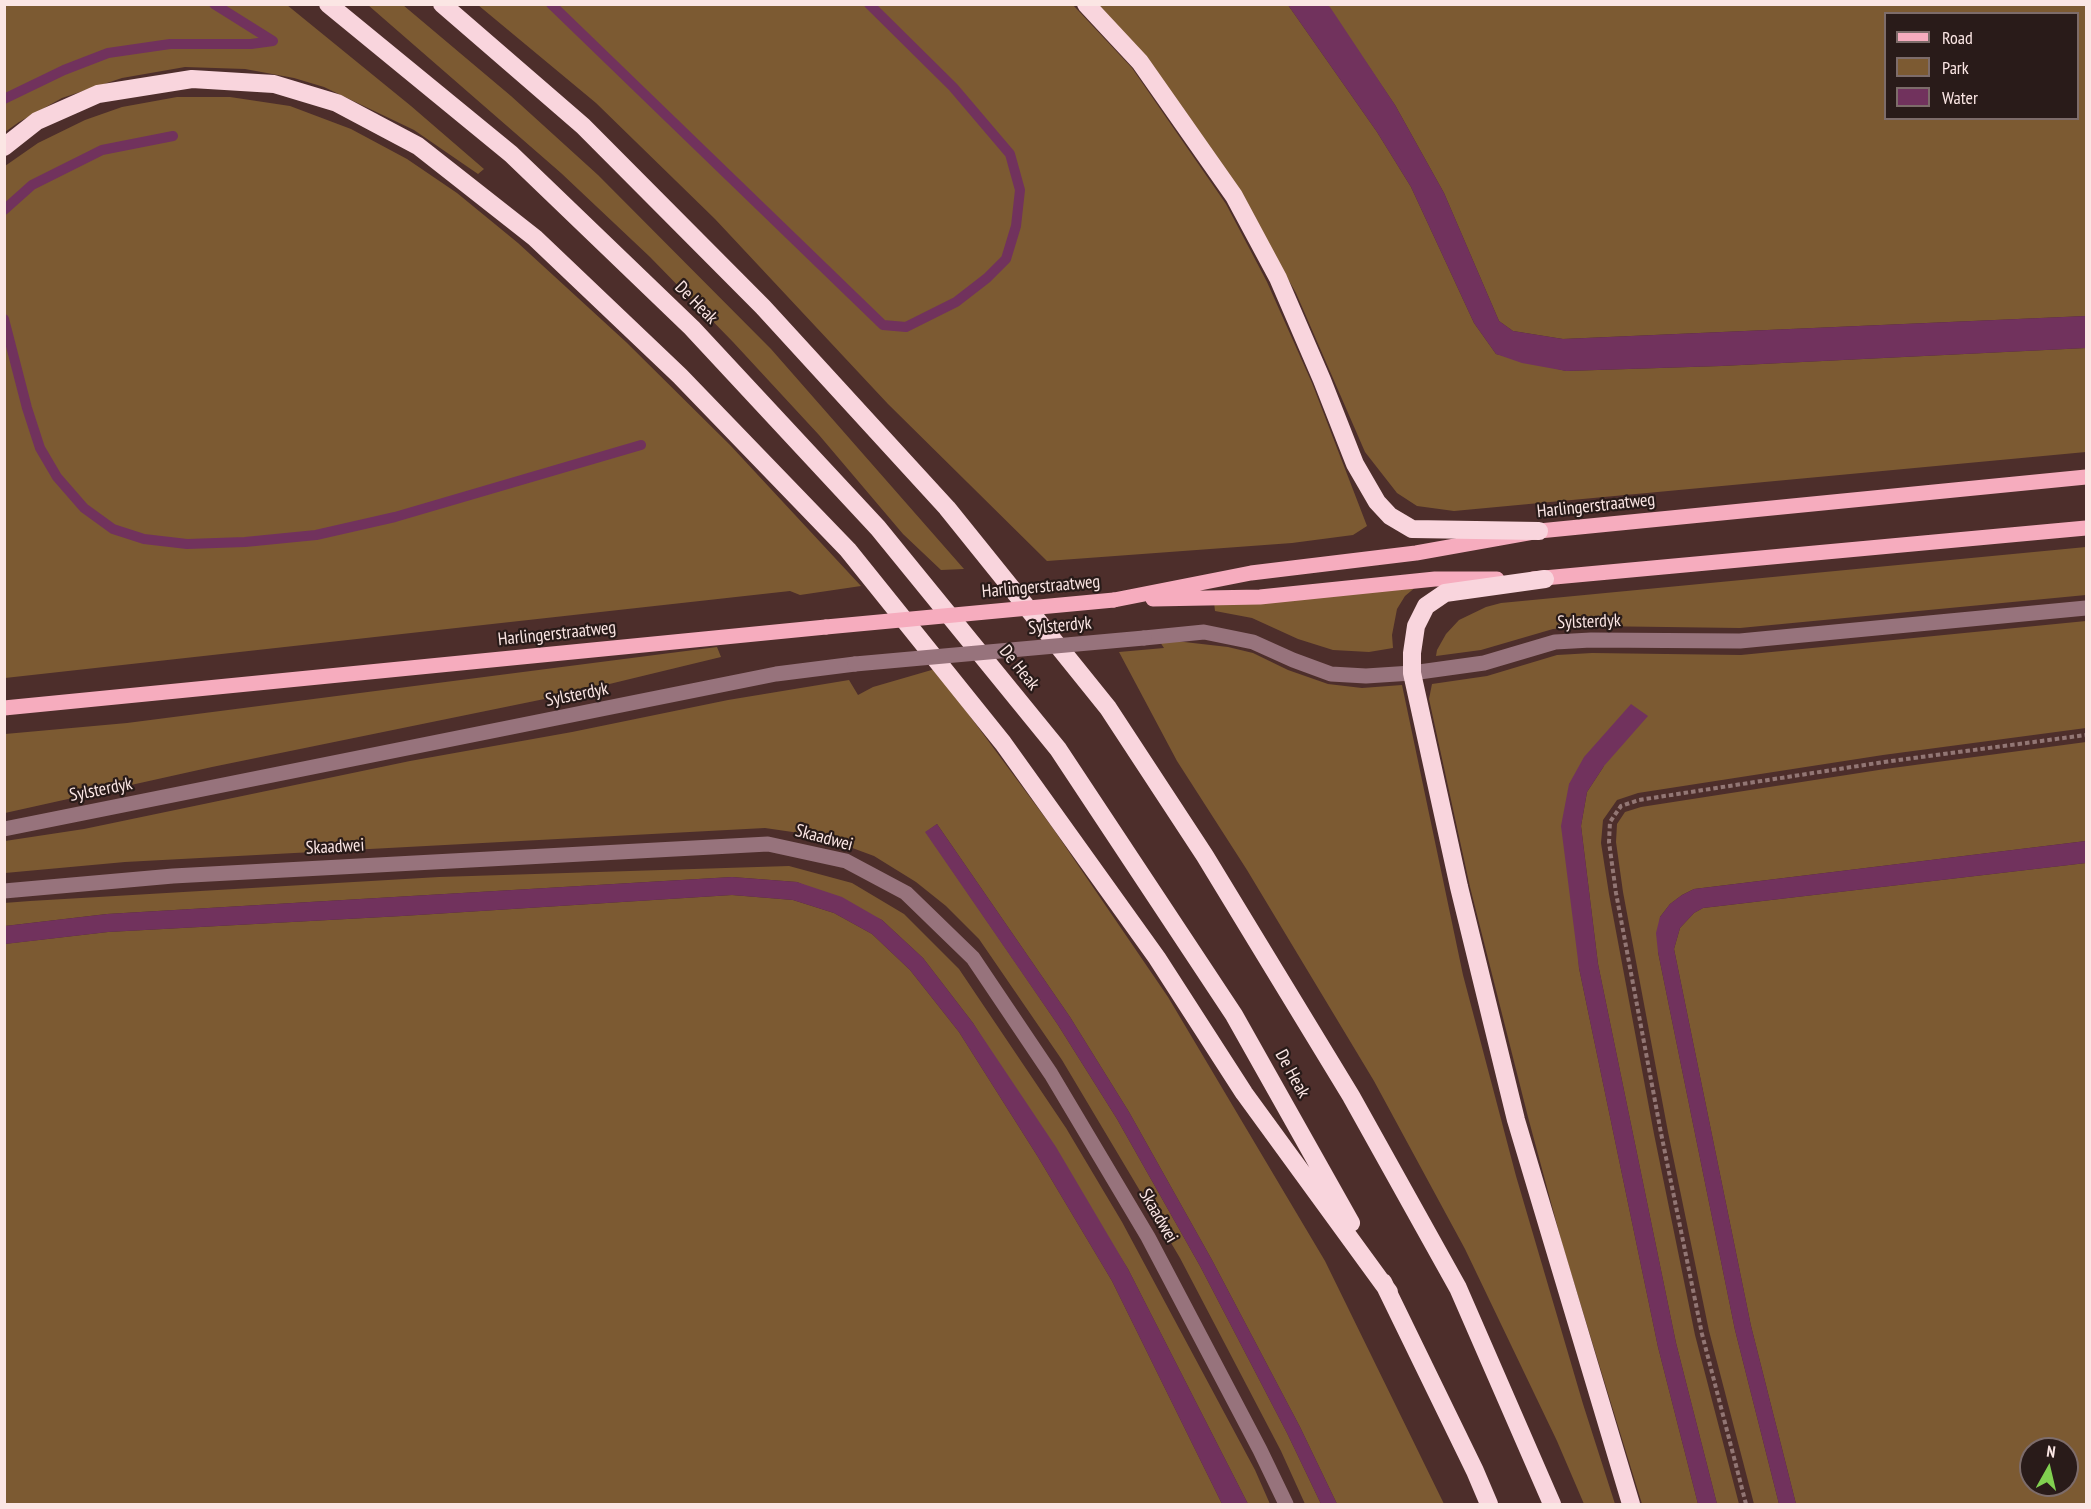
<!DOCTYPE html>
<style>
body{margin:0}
#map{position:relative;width:2091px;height:1509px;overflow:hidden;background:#4d2e2b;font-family:"PT Sans Narrow",sans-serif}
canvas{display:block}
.frame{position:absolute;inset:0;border:6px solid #fbe6e4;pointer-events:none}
.legend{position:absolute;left:1884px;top:12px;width:195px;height:108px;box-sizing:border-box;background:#291b19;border:2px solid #7d6c6a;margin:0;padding:8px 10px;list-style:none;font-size:18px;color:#fbe6e4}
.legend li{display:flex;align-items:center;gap:12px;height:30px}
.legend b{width:30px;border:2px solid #7d6c6a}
.north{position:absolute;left:2019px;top:1437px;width:60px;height:60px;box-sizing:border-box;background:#291b19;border:2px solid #7d6c6a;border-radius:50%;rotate:8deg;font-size:16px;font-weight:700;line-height:24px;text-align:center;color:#fbe6e4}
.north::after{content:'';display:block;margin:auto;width:21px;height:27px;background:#81d050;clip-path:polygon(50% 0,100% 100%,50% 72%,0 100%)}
</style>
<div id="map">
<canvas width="2091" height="1509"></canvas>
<div class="frame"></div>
<ul class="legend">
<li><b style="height:8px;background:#f6acbe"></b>Road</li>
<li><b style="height:16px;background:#7c5a32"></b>Park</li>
<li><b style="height:16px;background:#71325d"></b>Water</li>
</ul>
<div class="north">N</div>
</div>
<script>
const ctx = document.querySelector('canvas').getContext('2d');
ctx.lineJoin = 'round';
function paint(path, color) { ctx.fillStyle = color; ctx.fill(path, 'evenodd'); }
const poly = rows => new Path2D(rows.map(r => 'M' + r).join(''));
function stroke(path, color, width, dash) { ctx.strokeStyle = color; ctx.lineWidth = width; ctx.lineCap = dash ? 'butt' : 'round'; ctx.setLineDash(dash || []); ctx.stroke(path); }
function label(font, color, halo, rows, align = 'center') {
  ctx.font = font + ' "PT Sans Narrow",sans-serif'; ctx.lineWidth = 4.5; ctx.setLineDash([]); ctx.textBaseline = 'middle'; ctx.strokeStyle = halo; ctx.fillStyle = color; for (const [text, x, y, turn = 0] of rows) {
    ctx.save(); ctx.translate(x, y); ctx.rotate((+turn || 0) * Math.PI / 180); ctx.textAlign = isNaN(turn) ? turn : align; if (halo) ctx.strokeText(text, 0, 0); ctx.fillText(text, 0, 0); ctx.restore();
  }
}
paint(poly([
 [5,5,287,5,411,106,484,169,478,174,414,130,324,87,294,78,245,69,185,67,122,78,62,98,19,122,5,132],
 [368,5,403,5,511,96,598,175,771,349,964,569,941,570,903,534,819,435,733,342,650,257,561,173],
 [478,5,1073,5,1132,68,1226,204,1267,282,1312,383,1367,526,1353,535,1292,543,1047,561,888,404,715,219,596,103],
 [1095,5,1288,5,1377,132,1411,187,1474,323,1496,354,1566,371,1721,366,2086,348,2086,452,1454,511,1417,506,1397,493,1365,452,1296,293,1239,193],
 [1327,5,2086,5,2086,316,1563,339,1513,331,1499,321,1444,193,1395,105],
 [1886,14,2078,14,2078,118,1886,118],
 [177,97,230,97,290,106,351,129,407,159,457,193,518,243,626,342,730,445,861,586,800,595,790,591,5,678,5,166,38,143,85,120,122,107],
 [2086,547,2086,595,1740,628,1591,626,1553,629,1481,650,1436,656,1437,650,1446,634,1459,620,1486,607,1501,603],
 [1417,586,1405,596,1397,609,1392,635,1393,648,1369,652,1333,650,1298,639,1252,618,1215,611,1214,602],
 [2086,621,2086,728,1883,755,1638,793,1617,800,1603,820,1601,843,1609,894,1654,1134,1695,1335,1739,1504,1717,1504,1676,1343,1598,964,1581,826,1587,792,1604,766,1569,784,1579,968,1658,1347,1698,1504,1642,1504,1563,1247,1528,1117,1470,887,1429,699,1432,684,1487,676,1557,655,1592,653,1741,655],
 [1158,639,1228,647,1253,653,1288,670,1328,684,1362,688,1402,685,1463,975,1516,1176,1583,1404,1615,1504,1584,1504,1557,1441,1465,1249,1374,1081,1247,870,1177,761,1119,652,1164,648],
 [717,647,721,657,564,695,212,767,5,813,5,734,127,723],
 [935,669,1052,827,1168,997,1325,1261,1444,1504,1337,1504,1300,1427,1212,1260,1129,1112,1070,1017,937,824,926,832,1058,1025,1117,1119,1200,1266,1287,1433,1321,1504,1305,1504,1281,1451,1180,1258,1062,1060,979,939,946,906,916,882,874,856,820,836,765,828,125,862,5,873,5,841,84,829,410,761,572,732,728,700,849,680,858,695,873,687],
 [2086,742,2086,841,1694,889,1682,895,1670,904,1660,917,1658,952,1735,1330,1779,1504,1754,1504,1709,1331,1668,1132,1623,892,1616,842,1617,824,1625,812,1641,807,1885,769],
 [2086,863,2086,1504,1796,1504,1751,1326,1674,949,1680,928,1694,913,1703,908],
 [2031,1449,2067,1449,2067,1485,2031,1485],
 [789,866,852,883,904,914,959,969,1066,1128,1122,1222,1255,1470,1270,1504,1248,1504,1128,1269,973,1023,923,958,882,920,797,882,732,877,107,914,5,926,4,903,30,901,439,877],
 [732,895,793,900,834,913,872,934,910,970,959,1032,1038,1157,1112,1281,1222,1504,5,1504,4,944,108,932,402,916]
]), '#7c5a32');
paint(poly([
 [1288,5,1327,5,1330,7,1395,105,1444,193,1499,321,1513,331,1563,339,2086,316,2086,348,1721,366,1566,371,1522,363,1496,354,1474,323,1411,187,1377,132],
 [1631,704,1648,716,1604,766,1587,792,1581,826,1598,964,1676,1343,1717,1504,1698,1504,1658,1347,1579,968,1561,826,1569,784,1584,757],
 [937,824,1070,1017,1129,1112,1212,1260,1300,1427,1337,1504,1321,1504,1287,1433,1200,1266,1117,1119,1058,1025,925,832],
 [2086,841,2086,863,1703,908,1694,913,1680,928,1674,949,1751,1326,1796,1504,1779,1504,1735,1330,1658,952,1656,933,1660,917,1670,904,1682,895,1694,889],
 [732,877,797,882,842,897,882,920,923,958,973,1023,1056,1147,1128,1269,1248,1504,1222,1504,1112,1281,1038,1157,959,1032,910,970,872,934,834,913,793,900,732,895,402,916,108,932,5,944,5,926,107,914]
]), '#71325d');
stroke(poly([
 [551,4,883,325,906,327,956,302,987,278,1006,259,1016,226,1020,190,1010,154,953,87,869,4],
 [4,99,64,70,108,53,170,44,251,44,273,41,214,4],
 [4,210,32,185,102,150,173,136],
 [4,319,27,408,40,448,57,477,84,508,113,529,144,539,187,544,245,542,316,535,395,517,641,445]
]), '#71325d', 10);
stroke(poly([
 [1746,1504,1702,1334,1661,1133,1616,893,1609,842,1610,822,1621,806,1639,800,1884,762,2086,735]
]), '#927674', 4, [4.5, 3]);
stroke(poly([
 [1144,638,1204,632,1253,642,1293,660,1331,674,1366,676,1412,673,1484,663,1555,642,1591,640,1740,641,2086,608],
 [4,829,776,674,855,664],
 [4,891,173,876,768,844,846,861,906,893,973,958,1051,1074,1148,1237,1260,1450,1286,1504]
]), '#97737c', 15);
stroke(poly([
 [1533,579,2086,528],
 [1153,599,1260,597,1435,579,1497,579],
 [1114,600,1251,573,1416,553,1539,531,2086,477],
 [4,708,826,627]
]), '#f6acbe', 15);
stroke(poly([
 [328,4,511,154,692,328,878,528,1058,749,1234,1015,1351,1223],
 [442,4,583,126,763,307,947,508,1108,708,1205,856,1351,1096,1458,1288,1552,1504],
 [1086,4,1140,62,1234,196,1278,278,1322,380,1355,464,1377,502,1390,516,1412,529,1539,531],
 [4,147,37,121,98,94,192,79,274,84,337,103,418,146,535,238,680,376,848,550,1003,743,1157,958,1244,1093,1389,1292],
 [1545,579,1445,593,1426,606,1416,626,1412,653,1412,673,1459,887,1516,1120,1631,1504],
 [1383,1282,1475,1471,1489,1504]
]), '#f9d5dd', 18);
stroke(poly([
 [855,664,1144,638]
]), '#97737c', 15);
stroke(poly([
 [826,627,1114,600]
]), '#f6acbe', 15);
label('18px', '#fbe6e4', '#291b19', [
 ["De Heak",696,303,45],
 ["Harlingerstraatweg",1596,506,-6],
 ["Harlingerstraatweg",1041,587,-5],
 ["Sylsterdyk",1589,622,-2],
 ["Sylsterdyk",1060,626,-5],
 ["Harlingerstraatweg",557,634,-6],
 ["De Heak",1019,668,51],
 ["Sylsterdyk",577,695,-11],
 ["Sylsterdyk",101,790,-11],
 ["Skaadwei",824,838,15],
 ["Skaadwei",335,847,-3],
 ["De Heak",1292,1074,61],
 ["Skaadwei",1158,1216,60]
]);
</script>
